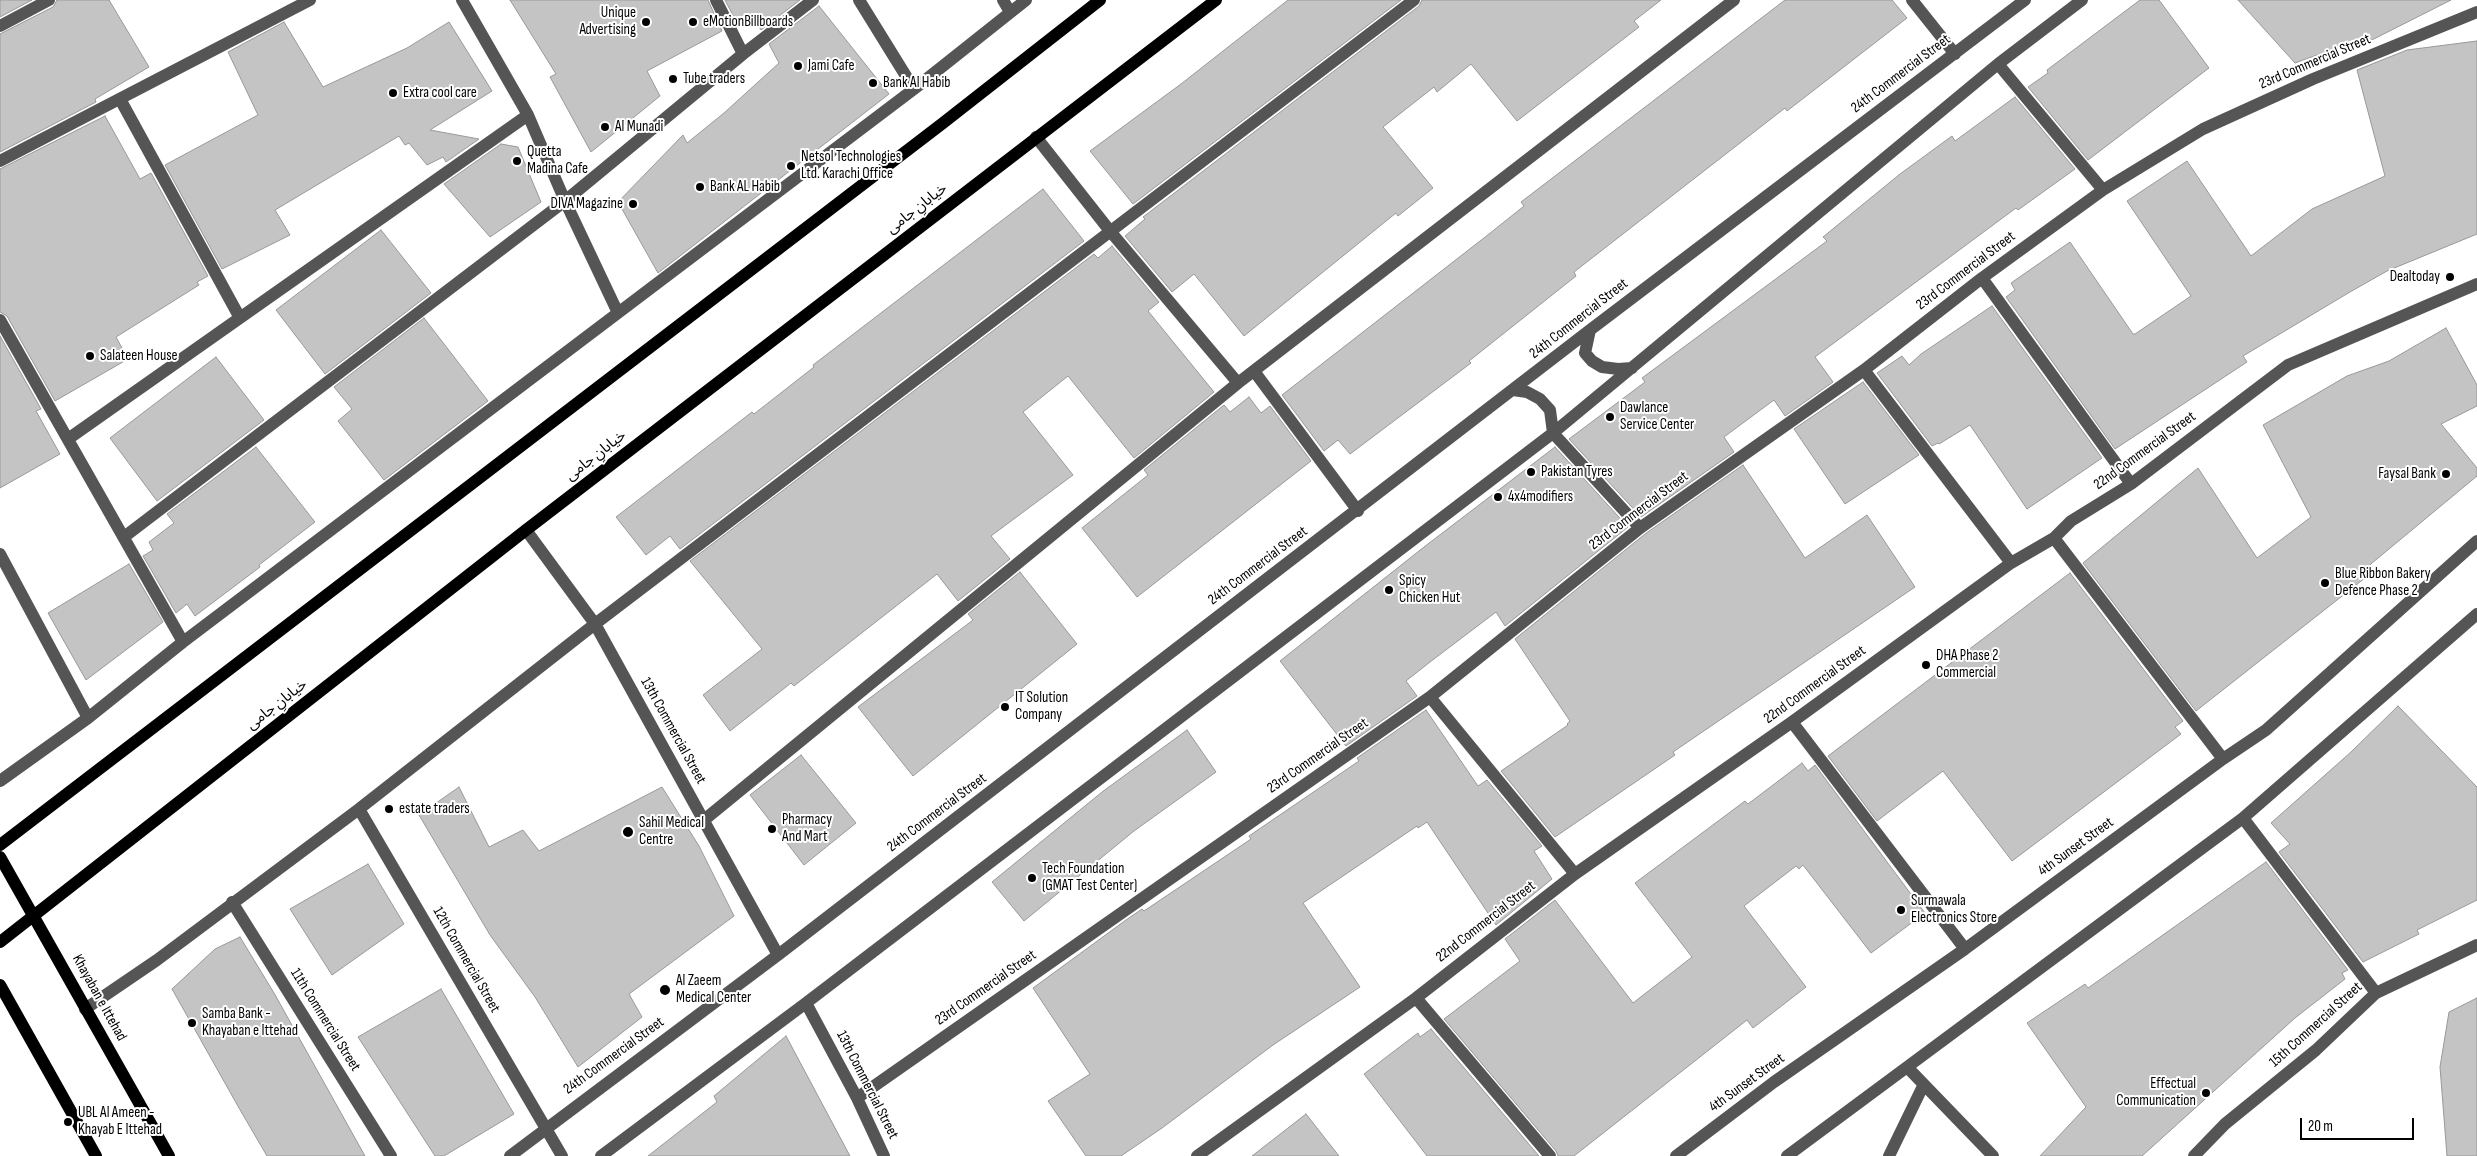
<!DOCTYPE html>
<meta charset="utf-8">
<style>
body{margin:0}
#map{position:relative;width:2477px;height:1156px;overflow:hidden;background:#fff;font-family:"Sofia Sans Condensed",sans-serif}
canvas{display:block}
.scale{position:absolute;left:2300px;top:1118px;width:114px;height:22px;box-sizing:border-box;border:2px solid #000;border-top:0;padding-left:6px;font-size:15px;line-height:18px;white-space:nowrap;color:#000;-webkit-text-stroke:4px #fff;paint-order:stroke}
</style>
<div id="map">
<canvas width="2477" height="1156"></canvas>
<div class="scale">20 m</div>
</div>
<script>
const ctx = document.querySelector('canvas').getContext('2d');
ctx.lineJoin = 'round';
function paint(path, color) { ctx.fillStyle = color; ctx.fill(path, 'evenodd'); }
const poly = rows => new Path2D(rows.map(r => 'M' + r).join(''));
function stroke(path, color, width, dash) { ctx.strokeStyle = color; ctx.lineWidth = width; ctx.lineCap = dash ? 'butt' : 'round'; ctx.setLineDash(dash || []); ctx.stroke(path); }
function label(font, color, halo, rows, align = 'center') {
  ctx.font = font + ' "Sofia Sans Condensed","Noto Sans Arabic",sans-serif'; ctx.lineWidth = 4; ctx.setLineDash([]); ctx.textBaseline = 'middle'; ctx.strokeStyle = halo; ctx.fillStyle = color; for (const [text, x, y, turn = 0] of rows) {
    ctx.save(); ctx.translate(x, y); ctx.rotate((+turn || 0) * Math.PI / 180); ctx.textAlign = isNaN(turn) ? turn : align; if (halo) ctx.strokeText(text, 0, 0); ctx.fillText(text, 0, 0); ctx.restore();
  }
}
const building = poly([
 [0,0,32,0,0,17,0,0],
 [57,0,109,0,149,67,95,99,96,102,0,152,0,34,53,7,57,0],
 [510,0,708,0,722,31,647,71,660,96,591,152,550,77,556,74,510,0],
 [725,0,800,0,761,30,753,15,737,23,725,0],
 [1288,0,1401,0,1133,204,1090,151,1181,84,1288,0],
 [1422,0,1661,0,1634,21,1639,27,1517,121,1471,64,1437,92,1434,87,1383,127,1433,188,1398,216,1396,213,1244,336,1194,274,1172,292,1125,236,1145,219,1143,217,1419,6,1422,0],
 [1785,0,1892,0,1907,18,1787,111,1785,108,1574,272,1576,276,1469,361,1471,363,1350,454,1338,440,1324,451,1282,395,1489,234,1524,206,1521,202,1785,0],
 [2140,0,2159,0,2209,68,2088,160,2028,87,2048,73,2047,70,2140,0],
 [2238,0,2451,0,2352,50,2350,43,2295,63,2238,0],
 [819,6,889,94,658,273,618,202,683,135,687,143,724,113,779,63,769,44,819,6],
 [284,22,323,87,407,48,449,22,492,91,430,130,479,139,446,162,443,157,427,165,409,143,405,145,399,136,275,210,290,235,222,269,165,165,258,115,228,52,284,22],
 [2477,41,2477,234,2387,271,2350,292,2243,356,2247,362,2115,449,2006,297,2015,290,2011,283,2070,242,2133,334,2135,334,2191,296,2127,201,2187,161,2251,256,2312,209,2385,176,2357,70,2407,50,2477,41],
 [2015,97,2075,169,2018,210,2016,208,1815,357,1833,382,1785,416,1774,400,1724,437,1734,452,1641,517,1569,439,1645,382,1642,378,1827,241,1823,237,1900,174,1952,136,1955,141,2015,97],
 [105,116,140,179,151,173,208,276,197,282,199,285,116,337,128,359,55,401,7,316,0,312,0,169,105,116],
 [501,144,518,147,541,202,490,237,444,184,501,144],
 [1043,189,1084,241,680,549,670,536,646,555,616,517,752,412,754,414,814,367,813,365,1043,189],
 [381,230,431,293,325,374,276,310,381,230],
 [1112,246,1159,302,1148,311,1214,392,1134,458,1068,376,1023,412,1073,475,991,536,1010,559,958,601,937,574,794,686,791,683,730,731,703,695,762,649,690,561,1094,254,1098,258,1112,246],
 [1992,306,2102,458,2027,509,1970,425,1939,444,1938,443,1932,446,1877,373,1902,356,1909,365,1921,354,1992,306],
 [424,318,488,401,384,480,338,421,352,409,334,387,424,318],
 [2446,328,2477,385,2477,406,2441,424,2477,468,2477,476,2360,573,2365,578,2196,711,2083,563,2198,468,2257,558,2311,517,2263,425,2347,376,2389,361,2446,328],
 [0,336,41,409,36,411,60,454,0,488,0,336],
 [216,357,264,420,157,501,110,438,216,357],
 [1863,382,1919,455,1845,504,1794,429,1863,382],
 [1249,397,1261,413,1270,406,1311,461,1137,597,1082,528,1148,475,1144,470,1224,405,1230,412,1249,397],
 [256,447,315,522,259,565,260,567,195,616,187,604,176,613,143,556,153,550,149,542,174,523,167,514,256,447],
 [1555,447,1628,527,1505,626,1496,612,1430,662,1406,681,1417,696,1346,746,1280,661,1424,547,1555,447],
 [1743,465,1805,558,1867,515,1915,587,1673,752,1675,755,1555,837,1501,771,1568,725,1567,724,1570,721,1515,639,1645,534,1743,465],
 [129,564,163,622,86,680,48,613,129,564],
 [1020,572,1077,644,913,776,858,707,973,620,968,614,1020,572],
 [2070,573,2183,721,2175,727,2181,734,2012,861,1943,771,1877,821,1828,756,2070,573],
 [2398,706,2477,787,2477,900,2417,930,2419,934,2363,962,2279,852,2290,844,2271,823,2351,752,2398,706],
 [1426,710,1478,786,1487,780,1542,846,1534,851,1552,879,1496,925,1427,822,1418,828,1417,826,1303,903,1360,987,1273,1045,1162,1128,1121,1156,1086,1156,1048,1101,1090,1074,1033,988,1126,920,1142,909,1144,911,1251,839,1249,836,1359,761,1357,758,1426,710],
 [1187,730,1216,772,1134,831,1024,921,992,882,1102,792,1187,730],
 [801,755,856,823,804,865,750,795,801,755],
 [1802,763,1808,771,1815,765,1925,913,1871,953,1803,865,1799,869,1796,866,1744,906,1806,987,1753,1028,1747,1020,1574,1156,1558,1156,1556,1151,1444,1019,1520,961,1505,939,1555,900,1633,1003,1692,957,1635,883,1745,801,1748,804,1802,763],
 [459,787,489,847,523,830,539,851,662,787,699,846,734,916,629,994,642,1017,578,1067,535,997,490,935,419,815,459,787],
 [2266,862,2348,970,2342,973,2345,979,2295,1018,2142,1156,2040,1156,2086,1107,2027,1023,2085,984,2088,988,2266,862],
 [368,864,404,924,332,975,290,909,368,864],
 [240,937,274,993,365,1156,267,1156,239,1108,172,989,215,949,240,937],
 [441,989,514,1114,444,1156,435,1156,358,1037,441,989],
 [2477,998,2477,1156,2447,1156,2440,1067,2449,1012,2477,998],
 [1431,1029,1539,1156,1427,1156,1364,1074,1418,1033,1420,1037,1431,1029],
 [786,1036,850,1156,648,1156,717,1102,714,1096,786,1036],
 [1306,1114,1339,1156,1252,1156,1306,1114]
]);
paint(building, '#c4c4c4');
stroke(building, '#999', 1);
stroke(poly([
 [462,0,528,115,565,201,618,313],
 [716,0,743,54],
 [859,0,914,89],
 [1003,0,1010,12],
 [1912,0,1955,54],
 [0,26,49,0],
 [1998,64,2103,190],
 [120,99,240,318],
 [1036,137,1110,231,1238,383],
 [0,161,310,0],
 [1982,278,2131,484],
 [0,320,183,642],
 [1590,330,1585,353,1592,361,1602,367,1618,369,1632,368],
 [1864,370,2011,563],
 [1254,371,1358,511],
 [1513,390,1527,392,1540,399,1550,410,1553,433,1640,528],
 [68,439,528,115],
 [526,530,595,624,778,955],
 [124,537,565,201,743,54,813,0],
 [2054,538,2223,759],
 [0,554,88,718],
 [1430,697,1575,874],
 [1792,722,1965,949],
 [0,781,88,718,183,642,914,89,1026,0],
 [359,809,562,1156],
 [2243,818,2376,993],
 [704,820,1238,383,1734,0],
 [232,902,391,1156],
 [1416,998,1550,1156],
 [806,1003,857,1098,884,1156],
 [85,1009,157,960,359,809,595,624,1414,0],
 [1908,1068,1993,1156],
 [857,1098,1430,697,1640,528,1864,370,1982,278,2103,190,2203,129,2313,79,2477,12],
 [510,1156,778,955,1590,330,2025,0],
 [601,1156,806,1003,1553,433,1998,64,2082,0],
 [1197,1156,1416,998,1575,874,1792,722,2011,563,2054,538,2071,521,2131,484,2288,365,2477,284],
 [1676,1156,1774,1082,1965,949,2223,759,2266,730,2477,541],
 [1787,1156,2243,818,2477,614],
 [1889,1156,1923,1086],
 [2194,1156,2225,1124,2316,1050,2376,993,2477,945]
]), '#555', 12);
stroke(poly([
 [0,845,943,123,1100,0],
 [0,857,169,1156],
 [0,942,526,530,1216,0],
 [0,985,96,1156]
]), '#000', 12);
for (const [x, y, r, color] of [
 [646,22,5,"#000"],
 [693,22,5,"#000"],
 [798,66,5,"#000"],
 [673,79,5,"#000"],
 [873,83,5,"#000"],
 [393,93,5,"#000"],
 [605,127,5,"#000"],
 [517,161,5,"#000"],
 [791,166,5,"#000"],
 [700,187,5,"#000"],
 [633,204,5,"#000"],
 [2450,277,5,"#000"],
 [90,356,5,"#000"],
 [1610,417,5,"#000"],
 [1531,472,5,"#000"],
 [2446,474,5,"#000"],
 [1498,497,5,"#000"],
 [2325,583,5,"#000"],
 [1389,590,5,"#000"],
 [1926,665,5,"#000"],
 [1005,707,5,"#000"],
 [389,809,5,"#000"],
 [772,829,5,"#000"],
 [628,832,6,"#000"],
 [1032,878,5,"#000"],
 [1901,910,5,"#000"],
 [665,990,6,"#000"],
 [192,1023,5,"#000"],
 [2206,1093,5,"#000"],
 [68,1122,5,"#000"]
]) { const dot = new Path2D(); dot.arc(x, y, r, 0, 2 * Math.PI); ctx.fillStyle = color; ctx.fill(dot); stroke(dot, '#fff', 2); }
label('15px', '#000', '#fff', [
 ["Unique",636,13,"right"],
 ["Advertising",636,30,"right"],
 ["eMotionBillboards",703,22],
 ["Jami Cafe",808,66],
 ["Tube traders",683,79],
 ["Bank Al Habib",883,83],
 ["Extra cool care",403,93],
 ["Al Munadi",615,127],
 ["Quetta",527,152],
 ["Madina Cafe",527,169],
 ["Netsol Technologies",801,157],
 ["Ltd. Karachi Office",801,174],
 ["Bank AL Habib",710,187],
 ["DIVA Magazine",623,204,"right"],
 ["Dealtoday",2440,277,"right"],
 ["Salateen House",100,356],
 ["Dawlance",1620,408],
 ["Service Center",1620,425],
 ["Pakistan Tyres",1541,472],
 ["Faysal Bank",2436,474,"right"],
 ["4x4modifiers",1508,497],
 ["Blue Ribbon Bakery",2335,574],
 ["Defence Phase 2",2335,591],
 ["Spicy",1399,581],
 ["Chicken Hut",1399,598],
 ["DHA Phase 2",1936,656],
 ["Commercial",1936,673],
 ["IT Solution",1015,698],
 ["Company",1015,715],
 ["estate traders",399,809],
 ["Pharmacy",782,820],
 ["And Mart",782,837],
 ["Sahil Medical",639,823],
 ["Centre",639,840],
 ["Tech Foundation",1042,869],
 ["(GMAT Test Center)",1042,886],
 ["Surmawala",1911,901],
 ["Electronics Store",1911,918],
 ["Al Zaeem",676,981],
 ["Medical Center",676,998],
 ["Samba Bank -",202,1014],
 ["Khayaban e Ittehad",202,1031],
 ["Effectual",2196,1084,"right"],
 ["Communication",2196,1101,"right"],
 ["UBL Al Ameen -",78,1113],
 ["Khayab E Ittehad",78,1130]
], 'left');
label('15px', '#000', '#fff', [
 ["23rd Commercial Street",2315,62,-23],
 ["24th Commercial Street",1901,74,-37],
 ["خیابانِ جامی",917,209,-38],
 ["23rd Commercial Street",1966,271,-37],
 ["24th Commercial Street",1579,319,-38],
 ["22nd Commercial Street",2145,451,-36],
 ["خیابانِ جامی",596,456,-38],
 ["23rd Commercial Street",1639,511,-37],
 ["24th Commercial Street",1258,566,-37],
 ["22nd Commercial Street",1815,685,-36],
 ["خیابانِ جامی",277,705,-38],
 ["13th Commercial Street",673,731,61],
 ["23rd Commercial Street",1318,756,-35],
 ["24th Commercial Street",937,813,-37],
 ["4th Sunset Street",2076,847,-36],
 ["22nd Commercial Street",1486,922,-38],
 ["12th Commercial Street",466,960,60],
 ["23rd Commercial Street",986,988,-35],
 ["Khayaban e Ittehad",99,998,61],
 ["11th Commercial Street",325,1020,58],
 ["15th Commercial Street",2316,1025,-42],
 ["24th Commercial Street",614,1056,-36],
 ["4th Sunset Street",1747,1083,-36],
 ["13th Commercial Street",867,1085,63]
]);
</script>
